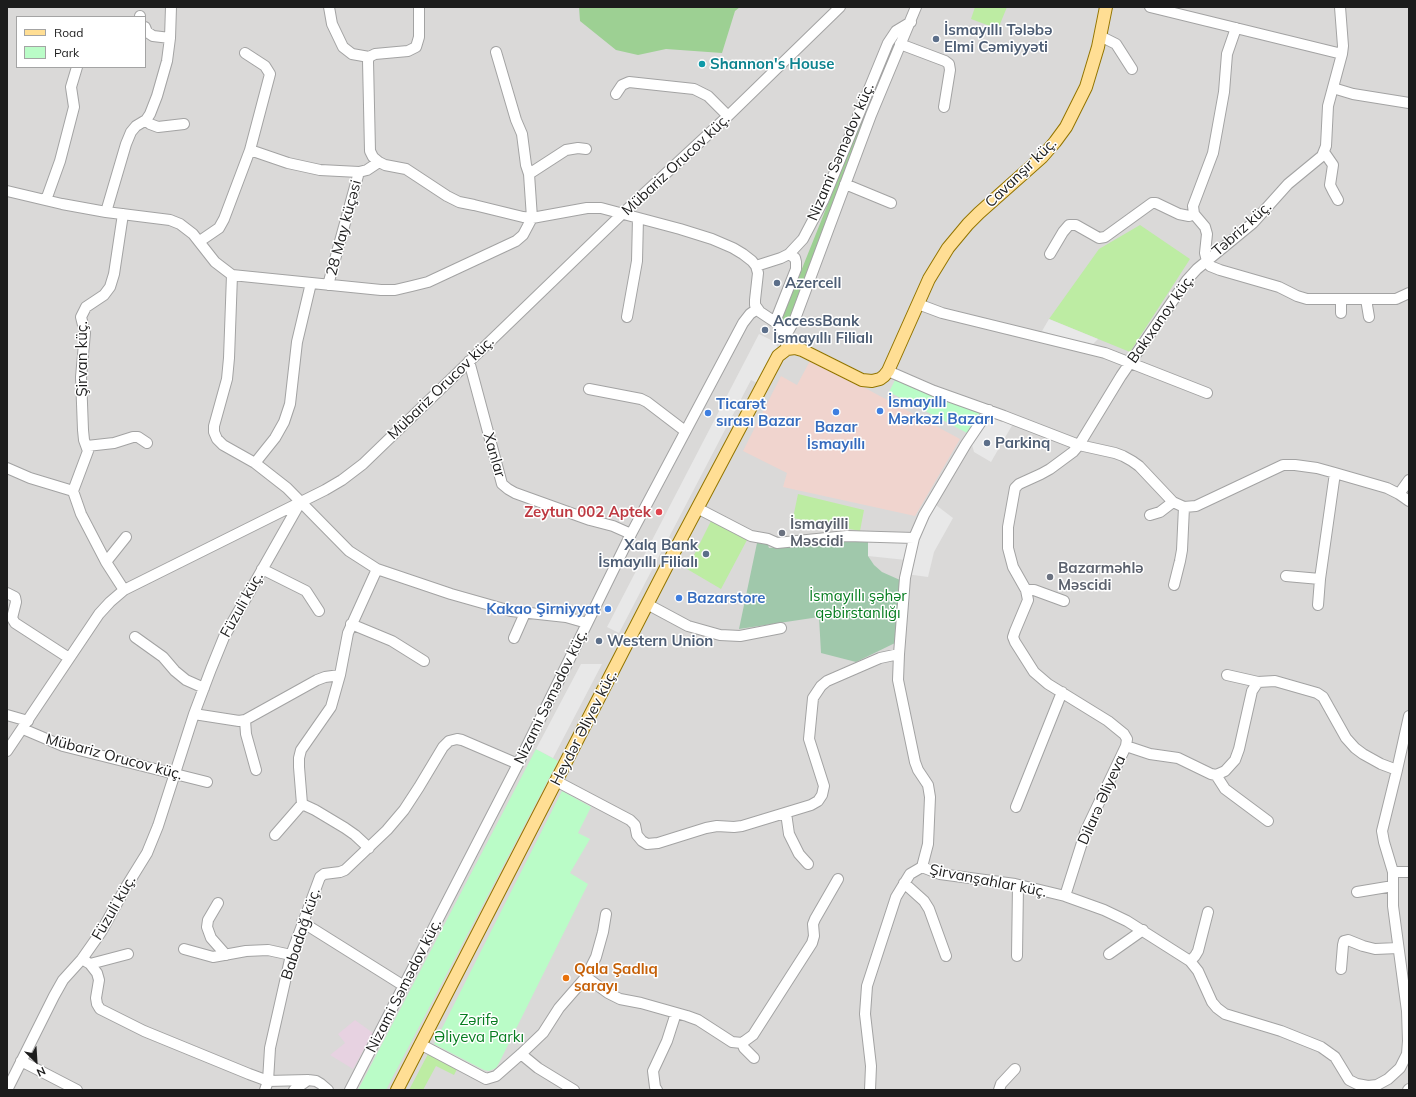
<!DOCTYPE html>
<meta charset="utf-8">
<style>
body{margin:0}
#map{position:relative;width:1416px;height:1097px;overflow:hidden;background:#eeebe0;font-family:Mulish,sans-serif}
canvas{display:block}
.frame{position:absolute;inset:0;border:8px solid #1c1c1c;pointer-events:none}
.legend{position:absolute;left:16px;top:16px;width:130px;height:52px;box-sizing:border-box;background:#fff;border:1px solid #a4a4a4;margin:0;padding:5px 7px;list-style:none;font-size:12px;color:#1c1c1c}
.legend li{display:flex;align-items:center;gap:8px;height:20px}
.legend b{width:20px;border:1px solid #a4a4a4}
.north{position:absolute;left:16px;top:1041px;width:40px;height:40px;-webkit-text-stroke:3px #fff;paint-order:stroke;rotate:155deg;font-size:11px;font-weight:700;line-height:16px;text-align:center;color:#1c1c1c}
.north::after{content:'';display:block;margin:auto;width:14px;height:18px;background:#1c1c1c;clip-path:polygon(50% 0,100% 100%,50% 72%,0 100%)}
</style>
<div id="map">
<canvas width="1416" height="1097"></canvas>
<div class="frame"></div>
<ul class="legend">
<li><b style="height:5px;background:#ffde94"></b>Road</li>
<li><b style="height:11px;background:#bafcc7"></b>Park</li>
</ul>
<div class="north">N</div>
</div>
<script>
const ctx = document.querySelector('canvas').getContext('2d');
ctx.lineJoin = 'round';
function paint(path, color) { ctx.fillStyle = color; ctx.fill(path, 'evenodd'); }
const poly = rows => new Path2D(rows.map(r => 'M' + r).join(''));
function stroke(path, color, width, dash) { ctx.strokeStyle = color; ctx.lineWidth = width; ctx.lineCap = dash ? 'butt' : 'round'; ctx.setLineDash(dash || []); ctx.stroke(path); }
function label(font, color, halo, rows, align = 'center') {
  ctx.font = font + ' Mulish,sans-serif'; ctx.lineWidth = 3; ctx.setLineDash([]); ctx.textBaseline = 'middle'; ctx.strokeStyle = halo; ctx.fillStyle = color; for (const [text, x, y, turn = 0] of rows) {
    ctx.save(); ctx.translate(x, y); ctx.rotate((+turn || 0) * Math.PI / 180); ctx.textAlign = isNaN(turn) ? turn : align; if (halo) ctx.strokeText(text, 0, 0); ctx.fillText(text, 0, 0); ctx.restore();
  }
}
paint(poly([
 [7,7,1409,7,1409,1090,7,1090],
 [17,17,145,17,145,67,17,67]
]), '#dad9d8');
paint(poly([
 [811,359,960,439,915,516,783,487,787,473,743,451,781,376,797,385]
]), '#f0d4ce');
paint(poly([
 [355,1020,373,1033,353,1069,330,1055,345,1043,338,1034]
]), '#e7d2e1');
paint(poly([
 [975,7,1007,7,998,29,971,19],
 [1140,225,1190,259,1130,352,1049,319,1099,249],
 [798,494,864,510,860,531,793,518],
 [711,521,747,540,721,589,687,569],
 [428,1054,457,1069,454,1075,436,1066,423,1090,409,1090]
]), '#bdeca3');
paint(poly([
 [579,7,740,7,735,11,722,53,666,49,638,55,616,50,580,21],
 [902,32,869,114,787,325,781,321,894,39]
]), '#9dd093');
paint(poly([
 [868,539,868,556,874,565,882,572,900,580,895,643,856,662,821,653,819,617,739,629,757,543,767,542,769,548]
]), '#a0c8ab');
paint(poly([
 [895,380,983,412,969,434,889,392],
 [536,749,558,761,386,1090,358,1090],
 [562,791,591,807,578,833,590,839,570,873,588,884,499,1063,496,1068,489,1071,484,1070,434,1044]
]), '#bafcc7');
paint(poly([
 [1049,319,1098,339,1091,346,1042,331],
 [759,334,771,340,778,347,757,383,751,380,619,633,607,627],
 [983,412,1014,422,991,462,974,452,969,434],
 [932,502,953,518,934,552,928,577,906,574],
 [868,539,908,541,906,560,868,556],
 [581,664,602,664,553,758,536,749]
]), '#e8e8e8');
const minor = poly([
 [329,7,332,24,343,47,352,54,369,57],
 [419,7,419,37,416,47,408,51,375,54,369,57,368,61,370,151,373,157,379,162,385,165,406,169,447,196,459,202,474,205,523,217,532,218,587,208,601,208,680,229,712,239,733,248,743,254,752,261,756,266,758,273,755,300,755,305,760,312,775,322,780,327,785,337,787,349],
 [1150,7,1342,54],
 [140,16,140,17],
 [145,27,147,32,153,36,170,38],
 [1236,28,1227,54,1224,92,1213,153,1193,206,1194,214,1205,227,1207,234,1205,253,1207,261,1210,266,1220,270,1279,287,1297,296,1307,299,1396,299,1409,293],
 [1100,36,1116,44,1132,69],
 [900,44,945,61,949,64,950,70,944,107],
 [1333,88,1353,94,1409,103],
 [616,94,622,85,629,82,694,89,708,96,728,116],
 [146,120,150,124,158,127,184,124],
 [250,150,288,163,320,170,359,172,367,170,379,162],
 [1324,152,1333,165,1330,185,1333,191,1338,200],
 [529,174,566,150,578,148,586,149],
 [845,184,891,203],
 [7,191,62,204,106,212,170,220,180,224,193,234,215,262,232,275,381,290,395,290,412,286,428,282,516,241,523,235,532,218,529,174,526,165,522,134,516,120,496,52],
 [46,200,60,161,74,107,71,87,77,67],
 [106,212,126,144,131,132,136,126,146,120,150,114,157,96,167,61,170,38,171,7],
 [200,241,219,228,224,219,250,150,270,74,265,66,245,53],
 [1050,254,1063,232,1069,225,1076,225,1099,238,1105,237,1152,203,1156,203,1179,214,1189,216,1194,214],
 [756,266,781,258,789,254,803,239,823,201,888,43,896,31,911,22],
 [232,275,229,358,227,379,214,426,214,432,217,439,223,445,255,463,287,488,349,551,377,569,451,594,511,611,566,617,587,623],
 [328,285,359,172],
 [1341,299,1341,313],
 [1366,299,1369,317],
 [918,304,942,313,1105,353,1207,393],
 [627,317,637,261,638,218],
 [775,322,796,269,796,262,795,258,789,254],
 [785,337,795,319,871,115,916,7],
 [469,361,502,484,508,489,515,493,590,520,613,526,631,534],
 [888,371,934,391,1004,416,1079,445,1115,453,1123,456,1132,461,1139,466,1173,502,1184,507,1196,506,1283,465,1295,465,1317,468,1335,473,1387,488,1399,494,1409,501],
 [589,389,641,399,647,402,685,431],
 [989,410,966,444,924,515,914,538,905,578,899,654,898,680,915,762,918,770,928,785,930,797,928,844,922,867,940,874,1015,884,1065,896,1104,910,1127,921,1190,961,1198,971,1212,1002,1217,1008,1225,1014,1281,1031,1321,1047,1335,1057,1349,1080,1357,1084,1368,1086,1377,1085,1388,1079,1400,1068,1407,1054,1409,1054],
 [87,446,114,443,133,437,138,437,147,443],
 [255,463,275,438,284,422,290,404,297,342,311,283],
 [7,468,30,478,73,491,81,514,106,562,124,590],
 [73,491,88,451,84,440,83,430,81,377,85,333,81,317,86,307,104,295,110,287,114,274,123,214],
 [1399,494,1409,480],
 [697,508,751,536,768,539,777,543,847,536,914,538],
 [1150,515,1160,512,1173,502],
 [106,562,126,537],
 [262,569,306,591,319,611],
 [1286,576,1320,579],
 [1174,585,1180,561,1182,550,1184,507],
 [1026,590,1034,590,1064,601],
 [7,593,15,597,16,602,12,618,15,623,69,658],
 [647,604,688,626,720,635,740,636,781,628],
 [1318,605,1320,579,1335,473],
 [351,624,392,641,424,661],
 [135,637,163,657,175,671,186,680,204,688],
 [514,638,525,613],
 [1227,675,1258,682],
 [194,714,239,721,245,720,317,680,325,677,340,675],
 [7,715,28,721],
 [245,720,246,734,256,770],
 [23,729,63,746,207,782],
 [1126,746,1127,739,1124,734,1108,721,1048,684,1034,672,1015,642,1013,637,1015,631,1028,600,1026,590,1013,567,1008,548,1008,527,1015,488,1019,484,1041,474,1050,469,1073,452,1079,445,1121,376,1187,280,1197,269,1253,223,1288,184,1322,156,1326,146,1328,106,1342,54,1343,46,1340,7],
 [7,751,99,614,110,602,124,590,325,490,342,480,363,464,622,214,728,116,840,7],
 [1216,775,1225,789,1268,821],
 [556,781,630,820,635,825,637,835,642,841,647,844,658,843,706,828,717,826,734,827,742,826,811,805,818,801,822,795,824,786,809,739,813,698,821,686,827,681,880,658,899,654],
 [1016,807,1062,692],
 [786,813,789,834,799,854,808,864],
 [275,835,302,804],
 [369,848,355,835,345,828,315,810,302,804,299,767,299,758,301,750,331,707,340,675,348,633,377,569],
 [1393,872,1409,872],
 [904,883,924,901,929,909,946,956],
 [1357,892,1393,886],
 [1065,896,1086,830,1126,746,1150,754,1178,758,1211,774,1216,775,1225,771,1235,760,1239,749,1252,691,1258,682,1275,681,1317,693,1323,697,1346,738,1355,748,1363,754,1381,764,1397,770],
 [218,903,208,920,207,927,211,938,226,955],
 [302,922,404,986],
 [184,949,213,957,246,951,268,950,291,955],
 [1109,954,1143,930],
 [1017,956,1018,885],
 [82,959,90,964,97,973,99,980,96,998,97,1004,100,1009,144,1031,249,1074,268,1081,308,1080,316,1081,321,1084,328,1090],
 [1190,961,1195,956,1198,951,1208,912],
 [90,964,128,954],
 [1341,969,1343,945,1344,941,1348,940,1363,946,1375,949,1398,948],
 [586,977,608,993,620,999,641,1003,687,1016,698,1020,732,1042,742,1043,753,1035,812,943,814,936,813,924,815,919,838,879],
 [742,1043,744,1048,754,1058],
 [420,1044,486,1079,496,1076,521,1054,543,1033,559,1008,586,977,596,957,603,932,606,914],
 [521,1054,538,1068,574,1090],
 [1407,1054,1408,1041,1407,1011,1393,906,1393,872,1384,842,1382,831,1397,770,1409,716],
 [21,1061,77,1090],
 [7,1090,54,996,63,980,82,959,101,932,126,887,147,853,158,826,194,714,211,669,224,637,301,501],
 [265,1090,268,1081,270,1048,291,955,320,877,324,874,340,872,345,870,387,830,404,810,419,787,443,747,449,741,457,739,462,740,518,764],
 [294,1090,308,1080],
 [350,1090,518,764,631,534,743,323,750,314,757,309],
 [657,1090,655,1087,653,1071,667,1041,676,1013],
 [870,1090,871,1066,865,1014,867,986,896,897,910,874,922,867],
 [999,1090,1001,1084,1015,1069],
 [1408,1090,1409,1089]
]);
const major = poly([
 [397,1090,672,556,778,356,787,349,795,348,802,350,862,380,872,381,880,379,884,376,888,371,929,279,948,248,968,224,979,213,1042,157,1055,142,1066,127,1086,87,1098,47,1106,7]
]);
stroke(minor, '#a3a3a3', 12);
stroke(major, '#937500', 14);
stroke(minor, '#fff', 10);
stroke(major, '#ffde94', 12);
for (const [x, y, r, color] of [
 [936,39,4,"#5c6f8a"],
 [702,64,4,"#0f9aa8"],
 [777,283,4,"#5c6f8a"],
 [765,330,4,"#5c6f8a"],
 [880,411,4,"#3f7fe0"],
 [836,412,4,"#3f7fe0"],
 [708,413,4,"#3f7fe0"],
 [987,443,4,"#5c6f8a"],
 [659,512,4,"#e0444e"],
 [782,533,4,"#6b7280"],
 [706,554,4,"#5c6f8a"],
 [1050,577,4,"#6b7280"],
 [679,598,4,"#3f7fe0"],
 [608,609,4,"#3f7fe0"],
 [599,641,4,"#5c6f8a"],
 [566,978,4,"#e8710a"]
]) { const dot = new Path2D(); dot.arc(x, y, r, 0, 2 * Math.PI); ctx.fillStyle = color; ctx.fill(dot); stroke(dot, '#fff', 1.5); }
label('bold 15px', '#4e5e75', '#fff', [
 ["İsmayıllı Tələbə",944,30],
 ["Elmi Cəmiyyəti",944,47],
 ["Azercell",785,283],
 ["AccessBank",773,321],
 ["İsmayıllı Filialı",773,338],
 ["Parkinq",995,443],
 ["Xalq Bank",698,545,"right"],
 ["İsmayıllı Filialı",698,562,"right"],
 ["Western Union",607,641]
], 'left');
label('bold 15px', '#0d838f', '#fff', [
 ["Shannon's House",710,64]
], 'left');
label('15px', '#1c1c1c', '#fff', [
 ["Nizami Səmədov küç.",841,152,-67],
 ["Mübariz Orucov küç.",676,165,-43],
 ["Cavanşır küç.",1021,173,-44],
 ["28 May küçəsi",344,228,-75],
 ["Təbriz küç.",1242,229,-42],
 ["Bakıxanov küç.",1161,319,-55],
 ["Şirvan küç.",82,359,-90],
 ["Mübariz Orucov küç.",441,388,-44],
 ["Xanlar",494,455,74],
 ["Füzuli küç.",242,605,-61],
 ["Nizami Səmədov küç.",551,697,-64],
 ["Heydər Əliyev küç.",584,728,-63],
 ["Mübariz Orucov küç.",114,757,15],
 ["Dilarə Əliyeva",1102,800,-66],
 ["Şirvanşahlar küç.",988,881,11],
 ["Füzuli küç.",114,908,-60],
 ["Babadağ küç.",301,934,-72],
 ["Nizami Səmədov küç.",404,986,-63]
]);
label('bold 15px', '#366cbe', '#fff', [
 ["İsmayıllı",888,402],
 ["Mərkəzi Bazarı",888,419],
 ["Ticarət",716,404],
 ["sırası Bazar",716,421],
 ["Bazar",836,427,"center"],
 ["İsmayıllı",836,444,"center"],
 ["Bazarstore",687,598],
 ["Kakao Şirniyyat",600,609,"right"]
], 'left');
label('bold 15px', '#be3a42', '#fff', [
 ["Zeytun 002 Aptek",651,512]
], 'right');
label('bold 15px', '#5b616d', '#fff', [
 ["İsmayilli",790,524],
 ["Məscidi",790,541],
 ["Bazarməhlə",1058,568],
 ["Məscidi",1058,585]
], 'left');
label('15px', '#067d1f', '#fff', [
 ["İsmayıllı şəhər",858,596],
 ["qəbirstanlığı",858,613],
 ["Zərifə",479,1020],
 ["Əliyeva Parkı",479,1037]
]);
label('bold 15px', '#c56008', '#fff', [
 ["Qala Şadlıq",574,969],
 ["sarayı",574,986]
], 'left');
</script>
